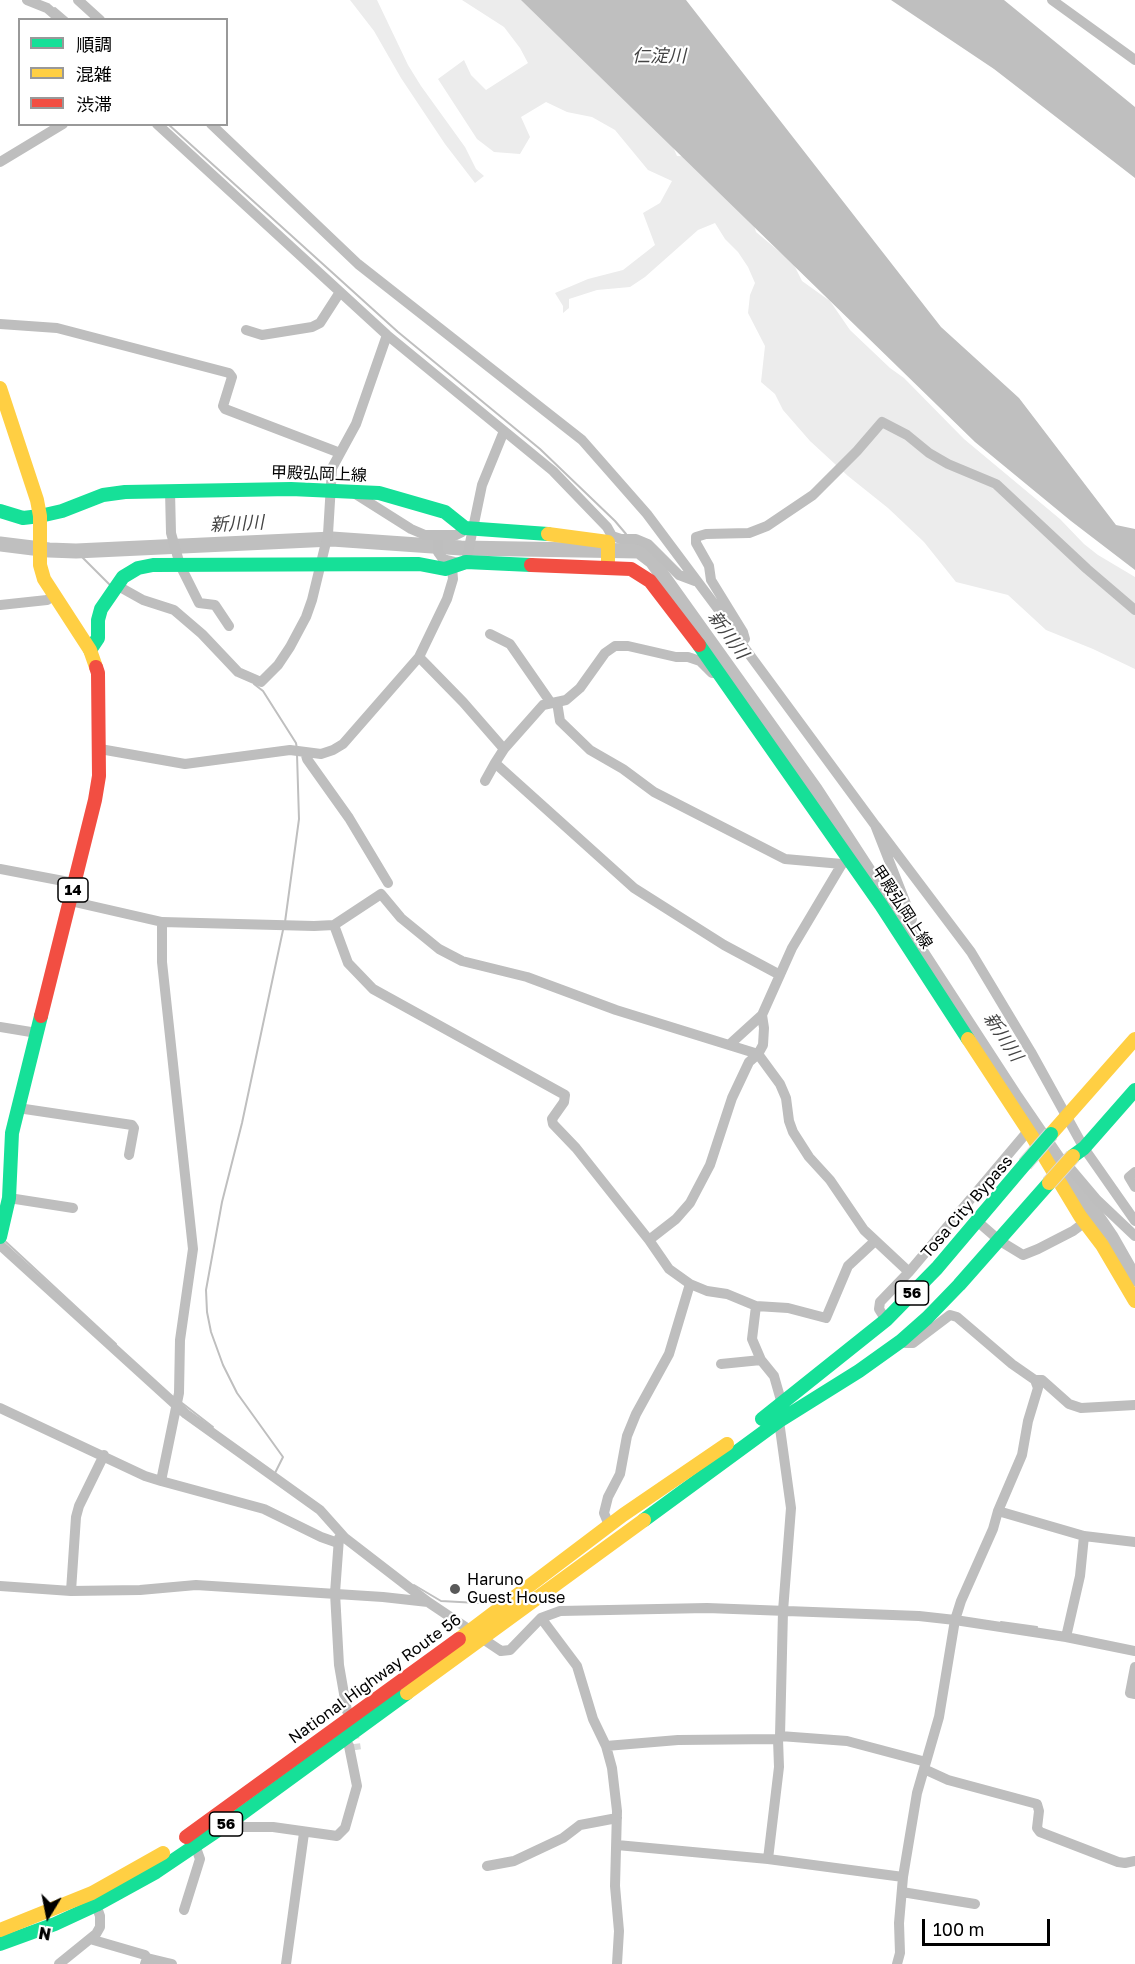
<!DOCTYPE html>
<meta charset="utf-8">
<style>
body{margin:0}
#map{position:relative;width:1135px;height:1964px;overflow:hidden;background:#fff;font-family:"Golos Text","Noto Sans JP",sans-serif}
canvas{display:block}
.legend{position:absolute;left:18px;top:18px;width:210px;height:108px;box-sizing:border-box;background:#fff;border:2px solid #999;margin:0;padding:8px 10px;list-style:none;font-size:18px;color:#000}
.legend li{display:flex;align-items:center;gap:12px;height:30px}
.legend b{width:30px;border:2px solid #999}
.north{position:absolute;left:18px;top:1886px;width:60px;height:60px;-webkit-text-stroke:4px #fff;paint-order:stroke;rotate:190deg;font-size:16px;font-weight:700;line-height:24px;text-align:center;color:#000}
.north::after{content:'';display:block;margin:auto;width:21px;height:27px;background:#000;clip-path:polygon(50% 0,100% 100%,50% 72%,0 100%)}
.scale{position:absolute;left:922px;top:1919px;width:128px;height:27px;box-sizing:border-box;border:3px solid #000;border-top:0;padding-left:8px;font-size:18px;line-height:21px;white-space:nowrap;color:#000;-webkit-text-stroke:4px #fff;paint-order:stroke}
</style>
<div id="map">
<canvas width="1135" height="1964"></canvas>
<ul class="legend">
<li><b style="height:8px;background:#16e098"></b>順調</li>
<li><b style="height:8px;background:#ffcf43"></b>混雑</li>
<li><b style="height:8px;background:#f24e42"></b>渋滞</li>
</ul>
<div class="north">N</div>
<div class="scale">100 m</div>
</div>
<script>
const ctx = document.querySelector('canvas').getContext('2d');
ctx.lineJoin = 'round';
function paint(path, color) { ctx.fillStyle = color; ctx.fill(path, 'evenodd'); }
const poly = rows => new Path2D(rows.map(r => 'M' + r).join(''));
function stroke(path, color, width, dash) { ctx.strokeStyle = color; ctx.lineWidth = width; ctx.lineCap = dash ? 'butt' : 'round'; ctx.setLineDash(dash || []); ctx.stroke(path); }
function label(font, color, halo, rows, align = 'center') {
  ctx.font = font + ' "Golos Text","Noto Sans JP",sans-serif'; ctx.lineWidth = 4.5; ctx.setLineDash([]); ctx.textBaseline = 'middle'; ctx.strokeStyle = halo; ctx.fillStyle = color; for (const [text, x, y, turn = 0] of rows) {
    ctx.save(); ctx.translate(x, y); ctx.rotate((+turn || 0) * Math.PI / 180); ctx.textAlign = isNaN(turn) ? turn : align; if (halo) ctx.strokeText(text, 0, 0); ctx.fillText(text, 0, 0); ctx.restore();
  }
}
paint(poly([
 [350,0,377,0,408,65,421,86,465,147,476,169,484,176,475,183,445,144,401,78,374,31],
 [462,0,536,0,670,140,677,156,695,157,751,215,756,232,793,263,802,281,830,301,850,330,890,368,904,378,964,439,1060,519,1084,544,1098,555,1135,577,1135,669,1093,649,1046,630,1008,595,956,582,924,542,888,508,848,476,810,441,783,410,775,394,761,382,765,346,748,313,750,295,755,283,748,267,738,252,725,239,715,223,698,230,645,277,630,287,597,290,569,299,569,308,563,313,563,306,555,293,588,279,623,270,655,245,643,213,660,203,672,181,648,170,615,130,592,117,567,112,546,102,521,117,530,137,520,154,494,152,477,139,438,79,464,60,471,75,486,90,528,63,520,48,504,27]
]), '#ececec');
paint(poly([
 [521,0,686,0,941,327,1019,398,1116,525,1135,529,1135,570,1071,521,975,442],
 [891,0,1004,0,1135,107,1135,178,994,69]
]), '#bfbfbf');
stroke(poly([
 [55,8,69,20],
 [168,124,398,332,540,449,615,521,626,534],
 [633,544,639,551],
 [76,551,111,586],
 [254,684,263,691,296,743,297,749],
 [285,922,299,819,297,754],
 [6,1242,116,1344],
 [182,1403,213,1427],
 [275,1473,283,1457,237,1393,223,1365,211,1332,207,1312,206,1290,222,1202,242,1123,283,930],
 [414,1585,441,1601,478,1603],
 [1001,1622,1037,1627]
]), '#bfbfbf', 2);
stroke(poly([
 [0,544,49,550,76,551,332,539,461,548,639,551,652,561,815,789,1016,1098,1111,1237,1135,1279]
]), '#bfbfbf', 15);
stroke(poly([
 [353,1729,356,1750]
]), '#d9d9d9', 10, [10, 5]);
stroke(poly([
 [27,0,47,8,61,20],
 [78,0,100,20],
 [1052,0,1135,60],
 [157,124,387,335,553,471,607,527,612,536,608,542],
 [211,124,358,264,582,440,647,514,730,625,738,639,745,639,743,632,711,580,709,566,696,543,696,537,706,534,749,533,767,526,813,495,857,451,882,422,907,435,929,453,948,464,996,484,1087,569,1135,610],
 [0,162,63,124],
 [0,324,57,328,229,373,232,377,223,406,225,409,340,453],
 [246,330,262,335,312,327,320,323,340,292],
 [170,491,171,533,180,565,199,603,215,605,229,626],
 [354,493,411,529,425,535,456,535,462,532,465,528],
 [438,536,438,552,443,559,459,563],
 [612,536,621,539,636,539,648,544,679,575,695,581],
 [466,562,482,485,504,431],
 [452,568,453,579,447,599,419,657,463,702,504,749],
 [118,586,143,600,174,610,202,634,238,672,261,682,278,665,290,647,306,617,312,600,328,534,332,468,356,424,387,335],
 [0,605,47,600,53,596],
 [490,634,510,644,551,703],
 [738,639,875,825,912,919,902,936],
 [720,673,712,673,700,661,688,657,676,657,628,646,615,646,605,653,580,688,566,700,543,705,504,749,495,763,634,888,724,945,780,975],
 [557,702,560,721,590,750,623,769,654,792,785,859,842,864],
 [100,749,185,764,290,750,321,754,333,750,343,744,419,657],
 [305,752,307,759,349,818,388,883],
 [485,781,495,763],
 [876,826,971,952,1031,1052,1084,1148,1135,1221],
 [0,869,74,883],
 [70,901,162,922,314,926,334,925,381,894,401,918,439,949,462,961,527,977,616,1010,758,1054,780,1084,786,1098,789,1121,793,1132,809,1157,830,1180,864,1230,909,1272],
 [334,925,348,963,373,989,565,1095,564,1102,552,1119,553,1124,576,1148,649,1240,669,1269,690,1284,707,1291,727,1294,756,1306],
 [0,1027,37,1033],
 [729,1045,762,1015,792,948,842,864,846,862],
 [18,1108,132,1125,134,1128,129,1155],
 [1039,1143,1064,1161,1097,1200,1135,1236],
 [1135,1172,1129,1177,1135,1187],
 [9,1198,73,1208],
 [977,1221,1000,1241,1023,1255,1038,1249,1073,1231,1085,1222],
 [649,1240,676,1219,690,1203,710,1165,732,1098,749,1062,758,1054,763,1045,764,1028,762,1015],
 [875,1241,848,1266,826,1318,788,1308,756,1306,752,1339,761,1360,774,1376,782,1404,779,1421,791,1508,783,1611,780,1736,847,1741,926,1762],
 [0,1245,186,1414,320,1510,345,1538,428,1602,501,1651,510,1650,541,1618,560,1611,707,1608,919,1616,955,1620,1066,1637,1135,1651],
 [886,1320,879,1309,880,1302,909,1272,1028,1131],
 [721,1364,761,1360],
 [1035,1380,1042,1380,1069,1404,1081,1408,1135,1405],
 [0,1408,145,1476,161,1481,179,1393,180,1340,193,1249,162,962,162,922],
 [161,1481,264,1509,321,1537,338,1543],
 [998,1511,1084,1536,1135,1542],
 [609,1525,604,1513,608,1497,620,1474,627,1436,636,1414,669,1354,690,1284],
 [339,1538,335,1593,339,1665,347,1711,351,1717],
 [0,1586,71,1591,76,1517,79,1506,104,1455],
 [71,1591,140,1590,196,1585,383,1597,428,1602],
 [541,1618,577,1666,593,1719,606,1746,612,1768,617,1811,615,1886,619,1931,617,1964],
 [1066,1637,1080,1576,1084,1536],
 [1135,1667,1130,1693,1135,1694],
 [606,1746,678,1740,778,1739],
 [924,1769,948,1780,1037,1804,1039,1811,1037,1828,1040,1832,1118,1862,1125,1863,1135,1861],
 [233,1820,243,1827,273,1827,337,1836,345,1828,357,1786,349,1746,344,1738],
 [617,1845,768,1859,903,1877],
 [768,1859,779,1767,778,1739,780,1736],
 [487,1866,514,1861,563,1838,580,1825,617,1818],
 [902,1892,975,1904],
 [184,1910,200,1859,195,1845],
 [90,1939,145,1955,147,1958,145,1964],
 [147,1958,172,1964],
 [59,1964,96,1934,100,1927,100,1916,95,1902],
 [286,1964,304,1833],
 [897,1964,900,1953,899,1923,903,1877,917,1793,939,1717,955,1620,961,1601,993,1529,998,1511,1022,1455,1028,1421,1038,1388,1035,1380,1012,1364,957,1317,950,1315,913,1343,906,1343,901,1341]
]), '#bebebe', 10);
stroke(poly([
 [0,511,23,518,40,516,62,511,103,495,125,492,291,489,379,493,445,512,465,528,548,534],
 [699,645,881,905,968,1039],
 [90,650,98,638,98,620,101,609,123,577,138,568,153,565,419,564,445,569,466,562,531,565],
 [1073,1156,1084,1148,1135,1090],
 [0,1237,9,1198,12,1133,41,1016],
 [762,1419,886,1320,937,1268,1025,1164],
 [644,1520,779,1421,859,1371,901,1341,927,1318,959,1285,1049,1183],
 [0,1944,55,1924,96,1905,156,1872,233,1820,407,1693]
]), '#16e098', 14);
stroke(poly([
 [0,388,37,500,40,516,40,565,44,579,90,650,96,667],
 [548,534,608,542,608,567],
 [968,1039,1033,1138,1080,1216,1102,1245,1135,1301],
 [1051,1134,1135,1039],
 [459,1639,623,1515,727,1444],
 [407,1693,644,1520],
 [0,1930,92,1893,163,1853]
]), '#ffcf43', 14);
stroke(poly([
 [531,565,631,569,650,581,699,645],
 [41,1016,95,800,99,776,98,673,96,667],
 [186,1837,459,1639]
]), '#f24e42', 14);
const fastBridge = poly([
 [1025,1164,1051,1134]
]);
const slowBridge = poly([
 [1049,1183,1073,1156]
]);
stroke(fastBridge, '#dbdbdb', 16, []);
stroke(slowBridge, '#dbdbdb', 16, []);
stroke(fastBridge, '#16e098', 14);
stroke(slowBridge, '#ffcf43', 14);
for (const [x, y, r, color] of [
 [455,1589,6,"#595959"]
]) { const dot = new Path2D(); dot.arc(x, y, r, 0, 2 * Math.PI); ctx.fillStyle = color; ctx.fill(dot); stroke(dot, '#fff', 2); }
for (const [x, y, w] of [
 [73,890,30],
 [912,1293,33],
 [226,1824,33]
]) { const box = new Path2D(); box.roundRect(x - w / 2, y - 12, w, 24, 4.5); ctx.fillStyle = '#fff'; ctx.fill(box); stroke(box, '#000', 1.5); }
label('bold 15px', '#000', null, [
 ["14",73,890],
 ["56",912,1293],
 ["56",226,1824]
]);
label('16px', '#000', '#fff', [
 ["甲殿弘岡上線",319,474,2],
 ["甲殿弘岡上線",902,907,57],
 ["Tosa City Bypass",967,1207,-49],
 ["National Highway Route 56",375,1679,-36]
]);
label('16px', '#000', '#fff', [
 ["Haruno",467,1580],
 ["Guest House",467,1598]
], 'left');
label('italic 18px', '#444', '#fff', [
 ["仁淀川",659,56],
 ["新川川",237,524,-3],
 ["新川川",728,635,54],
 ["新川川",1003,1037,56]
]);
</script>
